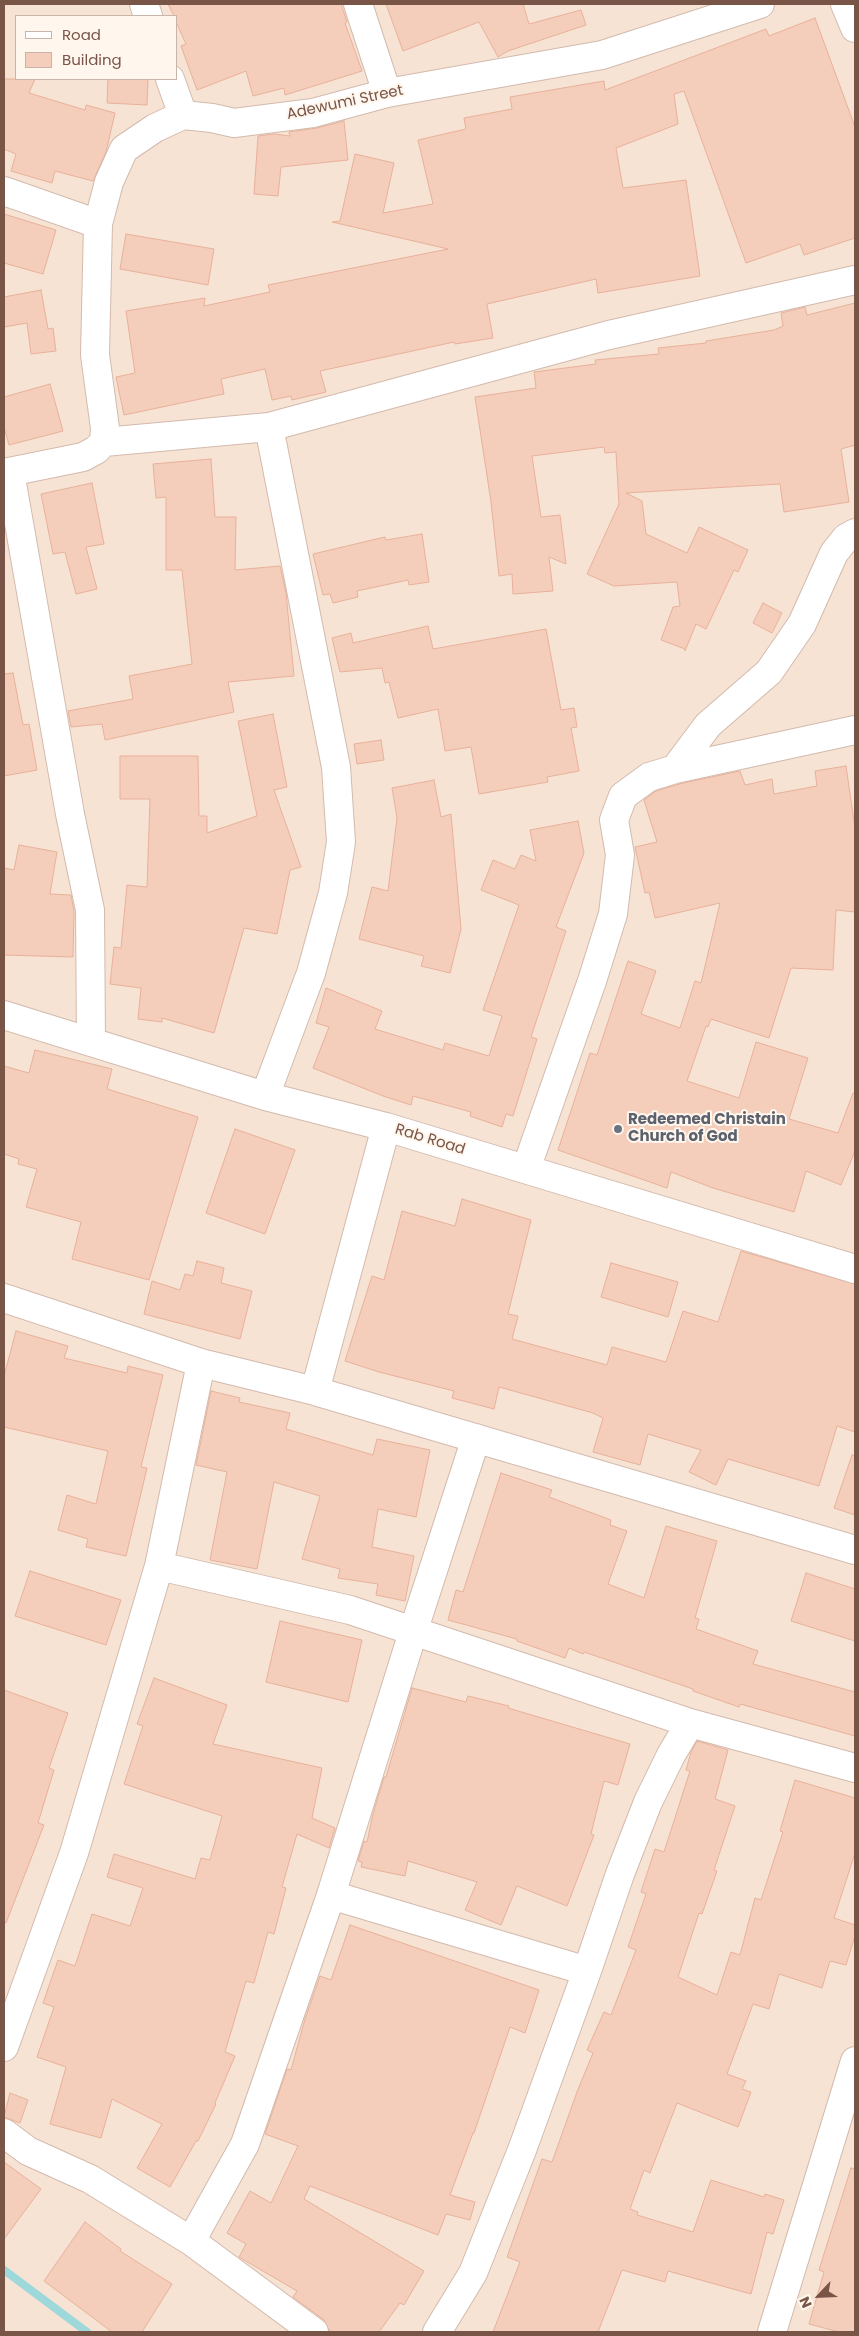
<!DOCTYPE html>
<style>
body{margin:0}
#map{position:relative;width:859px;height:2336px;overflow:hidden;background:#fef2e6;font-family:Poppins,sans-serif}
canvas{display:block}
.frame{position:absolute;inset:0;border:5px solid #795548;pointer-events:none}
.legend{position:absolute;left:15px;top:15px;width:162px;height:65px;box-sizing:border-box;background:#fff6ed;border:1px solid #c9b6ab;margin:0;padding:6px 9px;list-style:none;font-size:15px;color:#795548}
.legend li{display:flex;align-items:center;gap:10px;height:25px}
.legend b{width:25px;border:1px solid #c9b6ab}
.north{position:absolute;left:794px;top:2271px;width:50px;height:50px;-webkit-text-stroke:4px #fff6ed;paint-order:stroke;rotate:245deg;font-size:14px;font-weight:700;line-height:20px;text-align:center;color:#795548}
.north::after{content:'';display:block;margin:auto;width:18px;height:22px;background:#795548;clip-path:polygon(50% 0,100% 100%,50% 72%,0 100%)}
</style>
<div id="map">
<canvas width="859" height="2336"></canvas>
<div class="frame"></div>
<ul class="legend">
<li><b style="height:6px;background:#fff"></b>Road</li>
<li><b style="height:14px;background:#f5cdbb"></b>Building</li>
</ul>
<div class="north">N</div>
</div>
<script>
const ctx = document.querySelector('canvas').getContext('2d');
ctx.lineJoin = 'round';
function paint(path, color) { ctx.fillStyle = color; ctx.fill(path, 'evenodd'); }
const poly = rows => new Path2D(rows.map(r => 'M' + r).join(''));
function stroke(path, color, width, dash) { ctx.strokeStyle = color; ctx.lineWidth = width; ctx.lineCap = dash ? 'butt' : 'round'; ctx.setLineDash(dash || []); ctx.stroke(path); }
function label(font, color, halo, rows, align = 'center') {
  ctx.font = font + ' Poppins,sans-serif'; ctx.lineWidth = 4; ctx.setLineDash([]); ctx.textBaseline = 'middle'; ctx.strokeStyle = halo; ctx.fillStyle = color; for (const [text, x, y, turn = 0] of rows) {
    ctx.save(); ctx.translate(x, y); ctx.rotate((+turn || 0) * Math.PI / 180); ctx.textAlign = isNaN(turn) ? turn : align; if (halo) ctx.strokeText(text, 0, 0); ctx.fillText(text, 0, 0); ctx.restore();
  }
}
paint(poly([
 [4,4,855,4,855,2332,4,2332],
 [16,16,176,16,176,79,16,79]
]), '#f6e3d3');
stroke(poly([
 [4,2270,87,2332]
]), '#9ed8db', 8);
const building = poly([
 [168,4,341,4,347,22,345,23,362,71,285,95,284,88,253,96,246,71,197,90,181,46,186,44,176,22,176,16,174,16,168,4],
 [386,4,523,4,529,24,581,10,586,25,508,51,498,57,479,22,403,51,386,4],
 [815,18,855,127,855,238,804,255,800,244,746,263,684,91,674,94,678,124,616,148,623,188,686,180,700,276,598,293,596,279,487,304,493,338,455,344,454,342,320,371,326,392,292,400,291,396,272,400,265,369,221,379,224,394,124,415,116,377,135,373,126,311,205,298,204,306,270,292,268,285,448,249,332,222,340,221,355,154,394,163,383,213,433,204,418,140,466,129,464,118,512,109,510,97,604,81,605,90,766,29,769,36,815,18],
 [4,79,35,79,29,93,85,110,86,105,115,113,106,152,93,181,55,171,52,183,11,171,16,154,4,149,4,79],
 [108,79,148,79,147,105,107,103,108,79],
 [344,121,348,160,281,167,278,196,254,194,258,136,274,134,290,136,289,132,317,128,344,121],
 [4,214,56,230,43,274,4,263,4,214],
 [126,234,214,249,208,285,120,269,126,234],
 [41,290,48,329,53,328,56,351,31,354,27,323,4,327,4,297,41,290],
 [855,303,855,445,841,449,849,502,784,512,780,484,626,493,642,501,646,534,687,553,699,527,748,550,738,572,734,570,706,629,696,624,685,651,685,649,661,640,673,607,680,606,677,582,614,586,587,574,619,504,616,452,605,453,604,447,532,456,541,517,560,515,566,564,549,557,553,591,513,594,512,574,499,576,491,502,475,397,536,388,534,372,596,364,595,360,659,354,658,348,706,343,706,341,774,330,783,326,781,313,805,307,807,315,855,303],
 [50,384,63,431,9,445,4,427,4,397,50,384],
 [211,459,215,517,236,517,235,570,280,566,286,593,294,676,228,682,234,712,105,740,102,724,71,727,68,711,133,699,129,676,192,664,182,570,166,570,166,497,156,498,153,464,211,459],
 [92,483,104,544,86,547,97,589,76,594,65,552,53,554,41,494,92,483],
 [422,534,429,582,409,585,408,580,357,591,358,597,333,603,330,594,323,595,313,554,385,537,386,540,422,534],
 [763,603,782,613,772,633,753,623,763,603],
 [428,626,433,649,546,629,561,710,574,708,577,727,571,728,579,771,547,777,548,782,479,794,471,747,445,751,438,709,398,718,389,682,385,683,382,668,340,672,332,638,351,633,353,643,428,626],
 [13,673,23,725,29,724,37,770,4,776,4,674,13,673],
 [273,714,287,787,274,790,301,867,290,870,277,934,244,928,214,1033,162,1018,162,1022,138,1019,141,988,110,984,114,947,121,948,127,885,147,887,150,799,120,799,120,756,198,756,199,816,207,816,207,833,257,816,238,721,273,714],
 [381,740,384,760,357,764,354,744,381,740],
 [846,766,855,828,855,912,836,910,833,970,791,968,769,1038,711,1019,708,1027,706,1026,687,1081,739,1098,756,1042,808,1058,789,1119,838,1133,853,1093,855,1093,855,1151,841,1185,806,1171,794,1212,713,1188,671,1172,667,1188,558,1150,590,1053,597,1055,628,961,656,971,641,1014,680,1028,695,981,701,983,720,903,655,918,649,892,645,893,635,847,657,842,644,800,656,791,679,784,740,771,745,785,772,779,774,794,817,786,815,771,846,766],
 [434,780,441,817,451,814,461,929,450,973,421,966,424,956,359,939,372,887,388,891,397,818,392,788,434,780],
 [578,821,584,853,556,927,566,931,531,1037,537,1039,513,1116,506,1114,502,1127,470,1116,471,1112,413,1096,411,1105,383,1096,313,1068,329,1027,316,1023,326,988,382,1011,375,1029,443,1050,445,1043,489,1056,502,1016,483,1010,519,905,481,890,493,860,515,869,521,855,536,861,530,830,578,821],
 [19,845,57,852,50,894,71,895,74,912,73,957,4,955,4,868,14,870,19,845],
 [35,1050,112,1069,107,1089,198,1117,149,1280,72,1259,81,1222,26,1207,37,1169,18,1164,19,1159,4,1154,4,1066,29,1073,35,1050],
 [235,1129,295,1150,265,1234,206,1213,235,1129],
 [462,1199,531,1220,508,1314,518,1316,512,1339,607,1365,612,1347,666,1362,683,1311,718,1322,741,1251,855,1284,855,1432,837,1426,819,1486,728,1459,716,1485,689,1472,701,1450,648,1434,640,1465,593,1452,603,1418,593,1413,499,1387,494,1409,452,1398,454,1391,379,1372,345,1361,372,1276,384,1280,402,1211,455,1226,462,1199],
 [197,1261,224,1268,221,1283,252,1291,240,1339,144,1314,152,1281,180,1290,185,1274,193,1276,197,1261],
 [611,1263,678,1282,668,1317,601,1297,611,1263],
 [16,1331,68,1346,64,1358,127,1373,128,1366,163,1375,141,1467,147,1468,126,1556,86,1547,88,1539,58,1530,67,1495,96,1504,108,1451,4,1427,4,1376,16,1331],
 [211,1391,240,1398,239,1402,290,1413,286,1429,373,1455,377,1439,430,1450,416,1517,378,1509,372,1547,414,1556,405,1601,376,1595,378,1584,338,1578,340,1569,302,1559,320,1496,274,1482,257,1569,210,1560,227,1472,196,1465,211,1391],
 [852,1455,855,1456,855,1515,834,1508,852,1455],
 [501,1473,552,1490,549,1497,611,1520,610,1525,627,1531,608,1584,644,1598,666,1526,717,1541,695,1618,699,1619,696,1629,758,1651,753,1664,855,1692,855,1736,740,1704,739,1707,693,1691,693,1689,584,1652,583,1654,569,1648,565,1658,517,1641,517,1639,448,1620,456,1590,463,1592,501,1473],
 [30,1571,121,1600,106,1645,15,1616,30,1571],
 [806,1573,855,1589,855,1641,791,1621,806,1573],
 [280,1621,362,1640,348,1702,266,1682,280,1621],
 [154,1678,227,1705,213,1744,322,1768,312,1818,335,1828,329,1848,297,1834,282,1887,286,1888,274,1934,268,1932,254,1983,246,1981,225,2052,235,2056,215,2103,216,2104,198,2141,196,2141,170,2187,137,2168,162,2124,112,2099,101,2138,50,2124,66,2067,37,2057,54,2007,43,2003,58,1960,75,1966,92,1914,130,1926,143,1888,107,1877,114,1854,195,1879,201,1858,210,1860,222,1816,124,1784,143,1726,137,1724,154,1678],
 [412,1688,466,1702,468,1696,509,1706,508,1708,630,1744,618,1785,604,1781,591,1834,594,1835,567,1906,517,1886,501,1925,465,1910,477,1882,408,1861,405,1876,361,1867,362,1862,358,1861,364,1841,367,1842,373,1814,384,1777,386,1777,412,1688],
 [4,1690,68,1713,49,1768,54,1770,38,1823,44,1825,6,1923,4,1922,4,1690],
 [697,1741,728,1750,715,1799,735,1806,714,1870,717,1871,702,1914,699,1913,678,1977,717,1995,731,1952,740,1955,755,1898,761,1900,783,1832,780,1831,795,1780,855,1798,855,1853,834,1918,855,1925,855,1936,846,1965,830,1961,822,1988,779,1974,769,2009,753,2004,727,2074,746,2081,742,2089,751,2092,738,2127,677,2103,650,2173,644,2170,630,2209,638,2212,637,2215,693,2232,711,2180,764,2197,765,2194,784,2200,773,2234,767,2232,751,2294,668,2271,665,2282,622,2270,598,2332,493,2332,520,2262,507,2257,542,2159,552,2162,577,2092,593,2053,587,2050,604,2012,611,2015,636,1950,628,1947,646,1894,641,1892,655,1849,664,1852,690,1771,686,1770,691,1752,697,1741],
 [350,1925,539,1990,525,2033,510,2027,474,2133,473,2133,450,2195,475,2202,470,2220,446,2214,438,2235,310,2186,304,2199,424,2271,404,2305,400,2303,379,2332,330,2332,324,2320,293,2297,297,2291,239,2257,246,2244,227,2233,250,2191,271,2203,298,2146,265,2134,287,2069,291,2070,305,2019,320,1976,331,1980,350,1925],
 [10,2093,28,2100,20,2123,4,2117,10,2093],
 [4,2162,41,2189,4,2239,4,2162],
 [851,2168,855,2169,855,2332,839,2332,809,2324,824,2272,819,2270,851,2168],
 [85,2222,121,2249,120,2251,172,2284,142,2332,112,2332,44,2281,85,2222]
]);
paint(building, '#f5cdbb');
stroke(building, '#e9b19b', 1);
const minor = poly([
 [144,4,148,16],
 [358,4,387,93],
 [845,4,855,28],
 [170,79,183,115],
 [4,191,98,224],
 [104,442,269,427,609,335,855,280],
 [10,472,70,814,90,910,91,1041],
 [4,473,83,457,96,450,104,442,105,428,95,355,98,224,109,182,124,149,155,128,183,115,212,118,234,123,313,113,387,93,602,55,760,4],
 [675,769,708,725,769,672,802,624,834,553,846,538,855,533],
 [4,1015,265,1096,386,1127,855,1269],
 [265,1096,311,973,333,893,341,842,336,767,269,427],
 [526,1169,592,981,613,914,620,855,614,820,623,796,649,777,675,769,855,730],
 [4,1298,201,1363,315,1391,855,1550],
 [315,1391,386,1127],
 [159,1566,350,1610,690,1723,855,1768],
 [331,1895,587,1971],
 [4,2047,74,1853,159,1566,201,1363],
 [4,2133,28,2151,90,2179,191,2241,314,2332],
 [191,2241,245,2144,331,1895,414,1629,476,1438],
 [437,2332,473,2273,522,2150,587,1971,620,1874,648,1802,671,1755,690,1723],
 [772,2332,855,2061]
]);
stroke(minor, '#d3baad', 30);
stroke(minor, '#fff', 28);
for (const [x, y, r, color] of [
 [618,1129,5,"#6b7280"]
]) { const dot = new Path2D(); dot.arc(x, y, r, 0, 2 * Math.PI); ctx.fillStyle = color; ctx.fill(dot); stroke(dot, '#fff6ed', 2); }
label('15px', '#795548', '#fff6ed', [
 ["Adewumi Street",345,103,-12],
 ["Rab Road",430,1140,17]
]);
label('bold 15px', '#5b616d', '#fff6ed', [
 ["Redeemed Christain",628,1120],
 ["Church of God",628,1137]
], 'left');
</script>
